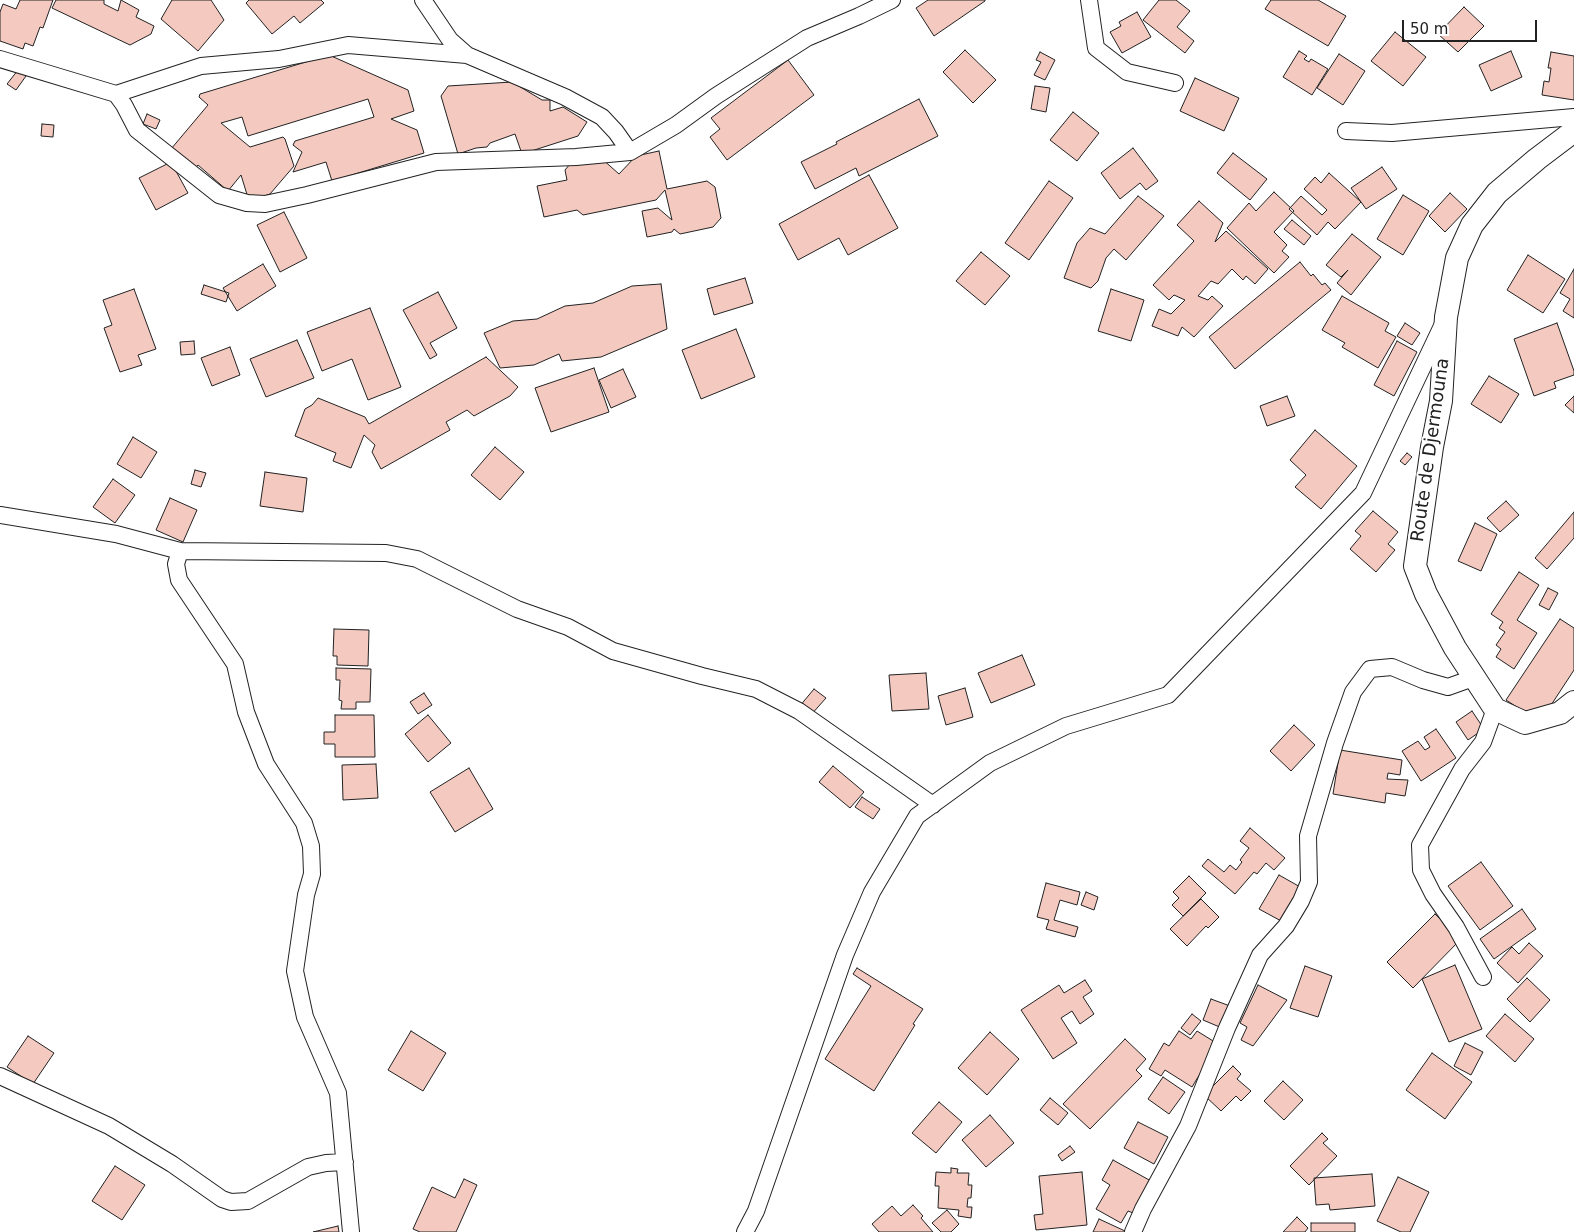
<!DOCTYPE html>
<style>
body{margin:0}
#map{position:relative;width:1574px;height:1232px;overflow:hidden;background:#fff;font-family:"DejaVu Sans",sans-serif}
canvas{display:block}
.scale{position:absolute;left:1402px;top:20px;width:135px;height:22px;box-sizing:border-box;border:2px solid #222;border-top:0;padding-left:6px;font-size:15px;line-height:18px;white-space:nowrap;color:#222;-webkit-text-stroke:4px #fff;paint-order:stroke}
</style>
<div id="map">
<canvas width="1574" height="1232"></canvas>
<div class="scale">50 m</div>
</div>
<script>
const ctx = document.querySelector('canvas').getContext('2d');
ctx.lineJoin = 'round';
function paint(path, color) { ctx.fillStyle = color; ctx.fill(path, 'evenodd'); }
const poly = rows => new Path2D(rows.map(r => 'M' + r).join(''));
function stroke(path, color, width, dash) { ctx.strokeStyle = color; ctx.lineWidth = width; ctx.lineCap = dash ? 'butt' : 'round'; ctx.setLineDash(dash || []); ctx.stroke(path); }
function label(font, color, halo, rows, align = 'center') {
  ctx.font = font + ' "DejaVu Sans",sans-serif'; ctx.lineWidth = 4; ctx.setLineDash([]); ctx.textBaseline = 'middle'; ctx.strokeStyle = halo; ctx.fillStyle = color; for (const [text, x, y, turn = 0] of rows) {
    ctx.save(); ctx.translate(x, y); ctx.rotate((+turn || 0) * Math.PI / 180); ctx.textAlign = isNaN(turn) ? turn : align; if (halo) ctx.strokeText(text, 0, 0); ctx.fillText(text, 0, 0); ctx.restore();
  }
}
const building = poly([
 [20,0,53,0,43,28,40,27,33,46,25,43,23,49,0,41,0,12,3,4,16,9,20,0],
 [56,0,104,0,104,4,118,11,121,0,139,10,136,17,154,26,151,34,130,45,52,8,56,0],
 [172,0,211,0,224,20,198,51,161,19,172,0],
 [249,0,321,0,324,3,300,23,294,16,272,34,246,3,249,0],
 [928,0,985,0,985,1,934,36,916,8,928,0],
 [1159,0,1176,0,1190,11,1177,27,1194,41,1185,53,1143,20,1159,0],
 [1271,0,1318,0,1346,16,1328,46,1265,9,1271,0],
 [1464,7,1484,26,1458,52,1438,34,1464,7],
 [1137,12,1151,37,1122,53,1110,32,1121,26,1119,22,1137,12],
 [1395,32,1426,57,1403,86,1371,61,1395,32],
 [965,50,996,80,973,103,943,72,965,50],
 [1299,51,1307,56,1304,59,1309,62,1311,59,1328,69,1312,95,1283,77,1299,51],
 [1511,51,1522,77,1491,91,1479,65,1511,51],
 [1040,52,1055,60,1045,80,1034,75,1041,62,1036,60,1040,52],
 [1551,52,1574,56,1574,100,1542,95,1544,81,1549,82,1551,68,1548,68,1551,52],
 [1339,54,1365,71,1343,105,1317,88,1339,54],
 [329,55,408,90,414,111,391,119,417,130,424,153,332,181,326,162,293,172,302,152,293,145,295,141,374,117,368,99,248,136,242,117,221,123,250,147,283,137,285,139,294,166,270,194,249,201,241,175,228,191,198,165,195,169,171,149,208,105,199,97,200,94,329,55],
 [788,60,814,95,727,160,710,137,720,129,711,118,788,60],
 [18,70,26,76,16,90,7,84,18,70],
 [1195,78,1239,98,1224,131,1180,111,1195,78],
 [512,82,542,100,550,100,550,111,563,107,587,122,578,136,522,154,515,134,490,143,487,147,476,148,458,154,441,96,448,86,512,82],
 [1035,86,1050,88,1046,112,1031,109,1035,86],
 [919,99,938,136,859,176,856,168,815,189,801,162,837,144,836,142,919,99],
 [1073,112,1099,133,1077,161,1050,140,1073,112],
 [147,114,160,120,156,129,143,124,147,114],
 [42,124,54,125,53,137,41,136,42,124],
 [1133,148,1158,181,1146,190,1140,183,1120,199,1101,173,1133,148],
 [659,151,667,189,707,181,715,187,721,218,713,227,680,234,674,229,672,232,647,237,642,211,658,208,672,220,665,190,656,200,583,215,577,210,544,217,537,186,567,180,565,170,570,164,601,158,619,174,636,156,659,151],
 [1233,153,1267,179,1250,200,1217,173,1233,153],
 [171,162,188,193,156,210,139,178,171,162],
 [1382,167,1397,189,1366,209,1351,188,1382,167],
 [1329,173,1361,202,1335,229,1328,222,1317,235,1289,209,1301,196,1322,215,1327,210,1304,189,1315,177,1321,183,1329,173],
 [869,175,898,228,848,255,839,238,798,260,779,224,869,175],
 [1049,181,1073,198,1029,260,1005,243,1049,181],
 [1274,192,1294,211,1274,232,1287,245,1282,251,1289,257,1274,273,1227,228,1249,203,1256,211,1274,192],
 [1450,193,1467,209,1445,232,1429,216,1450,193],
 [1403,195,1429,211,1403,255,1377,239,1403,195],
 [1138,196,1164,216,1126,260,1114,249,1106,258,1098,281,1091,288,1064,278,1077,243,1090,228,1105,234,1138,196],
 [1199,201,1223,223,1215,242,1226,231,1268,269,1255,284,1246,276,1243,280,1232,269,1218,284,1211,281,1198,296,1208,300,1212,296,1223,306,1194,337,1182,327,1178,336,1152,326,1159,309,1171,314,1185,300,1174,295,1169,300,1153,285,1194,241,1177,225,1199,201],
 [284,212,307,258,280,272,257,225,284,212],
 [1292,220,1311,236,1304,245,1284,229,1292,220],
 [1352,234,1381,257,1351,295,1337,283,1348,270,1341,277,1326,265,1352,234],
 [981,252,1010,276,985,305,956,281,981,252],
 [1528,255,1565,279,1543,313,1507,290,1528,255],
 [1300,262,1311,276,1313,274,1322,285,1325,283,1331,290,1235,369,1209,337,1300,262],
 [263,264,276,286,237,311,223,288,263,264],
 [1574,269,1574,318,1563,311,1570,299,1560,293,1574,269],
 [745,278,753,303,714,315,707,289,745,278],
 [661,284,667,329,601,357,562,361,559,354,534,365,500,368,484,333,513,321,537,319,565,306,593,303,632,286,661,284],
 [204,285,229,293,226,302,201,294,204,285],
 [134,289,156,349,138,355,142,365,120,372,104,328,112,325,103,300,134,289],
 [1111,289,1144,300,1131,341,1098,331,1111,289],
 [438,292,457,328,430,343,437,355,430,359,403,310,438,292],
 [1342,296,1389,323,1385,331,1396,337,1378,368,1342,347,1345,343,1322,330,1342,296],
 [370,308,401,387,368,400,352,359,322,371,307,332,370,308],
 [1405,323,1420,333,1412,345,1397,336,1405,323],
 [1557,323,1574,371,1574,375,1554,382,1556,388,1534,396,1514,339,1557,323],
 [736,329,755,377,701,399,682,350,736,329],
 [297,340,314,378,266,397,250,359,297,340],
 [194,341,195,354,181,355,180,342,194,341],
 [1397,341,1417,352,1394,396,1374,385,1397,341],
 [230,347,240,375,212,386,201,358,230,347],
 [486,357,518,387,510,396,474,416,467,410,446,422,450,430,381,469,372,452,375,445,364,435,351,468,333,461,336,453,295,436,305,409,312,405,318,398,365,417,369,424,486,357],
 [594,368,609,412,551,432,535,388,594,368],
 [623,369,636,397,611,408,599,380,623,369],
 [1489,376,1519,394,1501,423,1471,404,1489,376],
 [1287,396,1295,416,1267,426,1260,406,1287,396],
 [1574,396,1574,413,1565,405,1574,396],
 [1315,430,1357,466,1321,509,1295,487,1306,475,1290,460,1315,430],
 [133,437,157,452,141,478,117,464,133,437],
 [495,447,524,472,500,500,471,475,495,447],
 [1407,453,1412,457,1405,465,1400,461,1407,453],
 [195,470,206,473,201,487,191,484,195,470],
 [265,472,307,478,303,512,260,506,265,472],
 [113,479,135,495,115,523,93,507,113,479],
 [170,498,197,510,183,542,156,530,170,498],
 [1506,501,1519,515,1500,532,1487,518,1506,501],
 [1373,511,1398,532,1388,544,1395,550,1376,572,1350,549,1361,536,1355,531,1373,511],
 [1574,512,1574,538,1547,569,1535,558,1574,512],
 [1475,523,1497,534,1481,571,1458,561,1475,523],
 [1519,572,1539,585,1517,620,1537,633,1514,669,1496,657,1501,649,1496,645,1505,632,1499,628,1503,622,1491,614,1519,572],
 [1548,588,1558,593,1549,610,1539,605,1548,588],
 [1560,619,1574,628,1574,670,1540,722,1506,700,1560,619],
 [334,629,369,630,368,666,337,665,337,656,333,656,334,629],
 [1022,655,1035,685,991,703,978,673,1022,655],
 [336,668,371,669,370,702,356,702,356,709,341,709,342,701,339,700,340,680,336,680,336,668],
 [926,673,929,709,892,711,889,675,926,673],
 [965,688,973,717,946,725,938,696,965,688],
 [814,689,826,698,810,716,799,707,814,689],
 [424,693,432,705,418,714,410,702,424,693],
 [1472,711,1484,729,1468,740,1456,722,1472,711],
 [335,715,374,715,375,757,335,757,335,744,324,744,324,732,335,732,335,715],
 [428,715,451,743,428,762,405,734,428,715],
 [1294,725,1315,745,1291,771,1270,751,1294,725],
 [1436,729,1456,758,1421,781,1402,751,1418,741,1425,750,1430,747,1424,737,1436,729],
 [1340,750,1402,760,1400,775,1388,773,1387,779,1408,780,1405,796,1386,793,1385,803,1333,794,1340,750],
 [376,764,378,798,343,800,342,765,376,764],
 [833,766,864,792,850,808,819,782,833,766],
 [469,768,493,809,455,832,430,792,469,768],
 [862,797,880,809,873,819,855,807,862,797],
 [1250,828,1285,858,1274,870,1266,863,1257,874,1254,872,1235,894,1202,866,1208,859,1224,872,1230,865,1236,870,1242,862,1240,860,1249,848,1240,841,1250,828],
 [1481,862,1513,906,1480,930,1448,886,1481,862],
 [1279,875,1302,888,1283,922,1259,909,1279,875],
 [1189,876,1206,893,1183,916,1172,905,1179,898,1173,892,1189,876],
 [1046,883,1080,892,1077,905,1060,900,1054,920,1078,927,1075,937,1046,929,1049,920,1037,917,1046,883],
 [1086,892,1098,897,1094,910,1081,905,1086,892],
 [1201,899,1219,917,1208,928,1206,926,1187,946,1170,929,1201,899],
 [1522,909,1536,929,1494,959,1480,939,1522,909],
 [1435,914,1461,939,1413,988,1387,962,1435,914],
 [1529,943,1543,956,1518,983,1497,963,1512,947,1519,954,1529,943],
 [1455,965,1482,1029,1449,1042,1422,979,1455,965],
 [1305,966,1332,976,1318,1017,1290,1008,1305,966],
 [857,968,923,1009,913,1024,915,1025,874,1091,825,1059,871,986,853,974,857,968],
 [1527,978,1550,1000,1530,1022,1507,999,1527,978],
 [1085,980,1092,991,1083,997,1094,1014,1080,1024,1072,1011,1061,1018,1077,1043,1053,1059,1021,1010,1059,985,1064,993,1085,980],
 [1258,985,1287,1000,1253,1046,1241,1040,1247,1027,1240,1023,1258,985],
 [1211,999,1230,1006,1222,1028,1203,1020,1211,999],
 [1192,1014,1201,1021,1190,1035,1181,1028,1192,1014],
 [1505,1014,1534,1039,1515,1062,1486,1036,1505,1014],
 [411,1031,446,1053,423,1091,388,1070,411,1031],
 [1179,1031,1191,1039,1197,1031,1218,1044,1192,1087,1165,1070,1161,1076,1149,1069,1164,1043,1169,1046,1179,1031],
 [990,1032,1019,1059,987,1095,958,1068,990,1032],
 [28,1036,54,1053,33,1084,7,1067,28,1036],
 [1125,1039,1146,1059,1136,1070,1142,1076,1090,1129,1063,1104,1125,1039],
 [1465,1043,1483,1052,1471,1075,1454,1066,1465,1043],
 [1432,1053,1472,1082,1445,1119,1406,1090,1432,1053],
 [1233,1066,1241,1074,1237,1079,1251,1091,1241,1101,1236,1096,1221,1111,1204,1095,1233,1066],
 [1163,1077,1185,1092,1169,1114,1148,1099,1163,1077],
 [1283,1081,1303,1100,1284,1120,1264,1101,1283,1081],
 [1050,1098,1068,1113,1058,1125,1040,1110,1050,1098],
 [939,1102,962,1122,936,1153,912,1133,939,1102],
 [990,1115,1014,1143,986,1167,962,1140,990,1115],
 [1138,1122,1168,1137,1154,1164,1124,1148,1138,1122],
 [1322,1133,1328,1139,1323,1143,1337,1156,1309,1185,1290,1166,1322,1133],
 [1070,1146,1075,1152,1062,1161,1058,1155,1070,1146],
 [1113,1160,1151,1181,1133,1213,1128,1211,1121,1223,1096,1209,1110,1185,1102,1180,1113,1160],
 [115,1166,145,1185,122,1220,92,1201,115,1166],
 [951,1168,958,1169,957,1173,969,1173,968,1185,972,1185,971,1198,968,1198,967,1207,972,1207,971,1218,958,1216,959,1210,938,1208,939,1186,935,1186,936,1172,951,1173,951,1168],
 [1082,1172,1087,1225,1036,1230,1034,1215,1043,1214,1039,1176,1082,1172],
 [1372,1174,1375,1206,1330,1210,1329,1204,1316,1205,1314,1178,1372,1174],
 [1398,1177,1429,1192,1410,1232,1401,1232,1377,1221,1398,1177],
 [464,1179,477,1185,456,1232,420,1232,413,1229,432,1187,455,1198,464,1179],
 [913,1205,923,1216,921,1218,933,1232,879,1232,872,1224,892,1206,901,1216,913,1205],
 [947,1210,959,1224,951,1232,941,1232,932,1223,947,1210],
 [1297,1217,1308,1228,1305,1232,1283,1232,1297,1217],
 [1099,1219,1125,1231,1125,1232,1093,1232,1099,1219],
 [1311,1223,1355,1223,1355,1232,1311,1232,1311,1223],
 [338,1226,339,1232,313,1232,338,1226]
]);
paint(building, '#f3c9c0');
stroke(building, '#222', 1);
const street = poly([
 [423,0,450,40,467,55,565,97,602,117,616,132,630,152],
 [1089,0,1096,48,1127,72,1175,83],
 [0,59,116,94,124,105,137,130,219,195,247,203,265,204,307,195,436,162,576,157,630,152,676,125,716,96,807,38,859,16,892,0],
 [116,94,201,66,279,59,348,45,467,55],
 [1346,131,1392,133,1574,117],
 [0,515,116,534,180,551,386,553,417,559,517,609,568,627,613,651,702,676,756,689,799,711,933,805],
 [180,551,176,564,179,580,235,664,246,712,266,764,304,823,311,846,312,874,306,895,295,971,305,1017,338,1093,351,1232],
 [1483,977,1456,927,1433,894,1421,870,1420,845,1462,769,1483,742,1495,709],
 [0,1076,109,1126,172,1164,222,1199,231,1202,248,1201,308,1167,326,1163,345,1162],
 [745,1232,756,1211,845,955,872,892,917,816,990,763,1066,726,1168,695,1363,493,1442,326],
 [1133,1232,1143,1209,1188,1126,1227,1028,1260,955,1286,926,1301,901,1309,882,1308,836,1335,743,1353,692,1370,669,1392,667,1423,680,1448,687,1473,678,1468,669]
]);
const secondary = poly([
 [1574,131,1537,159,1497,193,1472,225,1457,258,1446,317,1441,401,1432,447,1415,566,1426,594,1455,648,1495,709,1525,723,1560,713,1574,702]
]);
stroke(street, '#222', 18);
stroke(secondary, '#222', 24);
stroke(street, '#fff', 16);
stroke(secondary, '#fff', 22);
label('18px', '#222', '#fff', [
 ["Route de Djermouna",1431,450,-82]
]);
</script>
